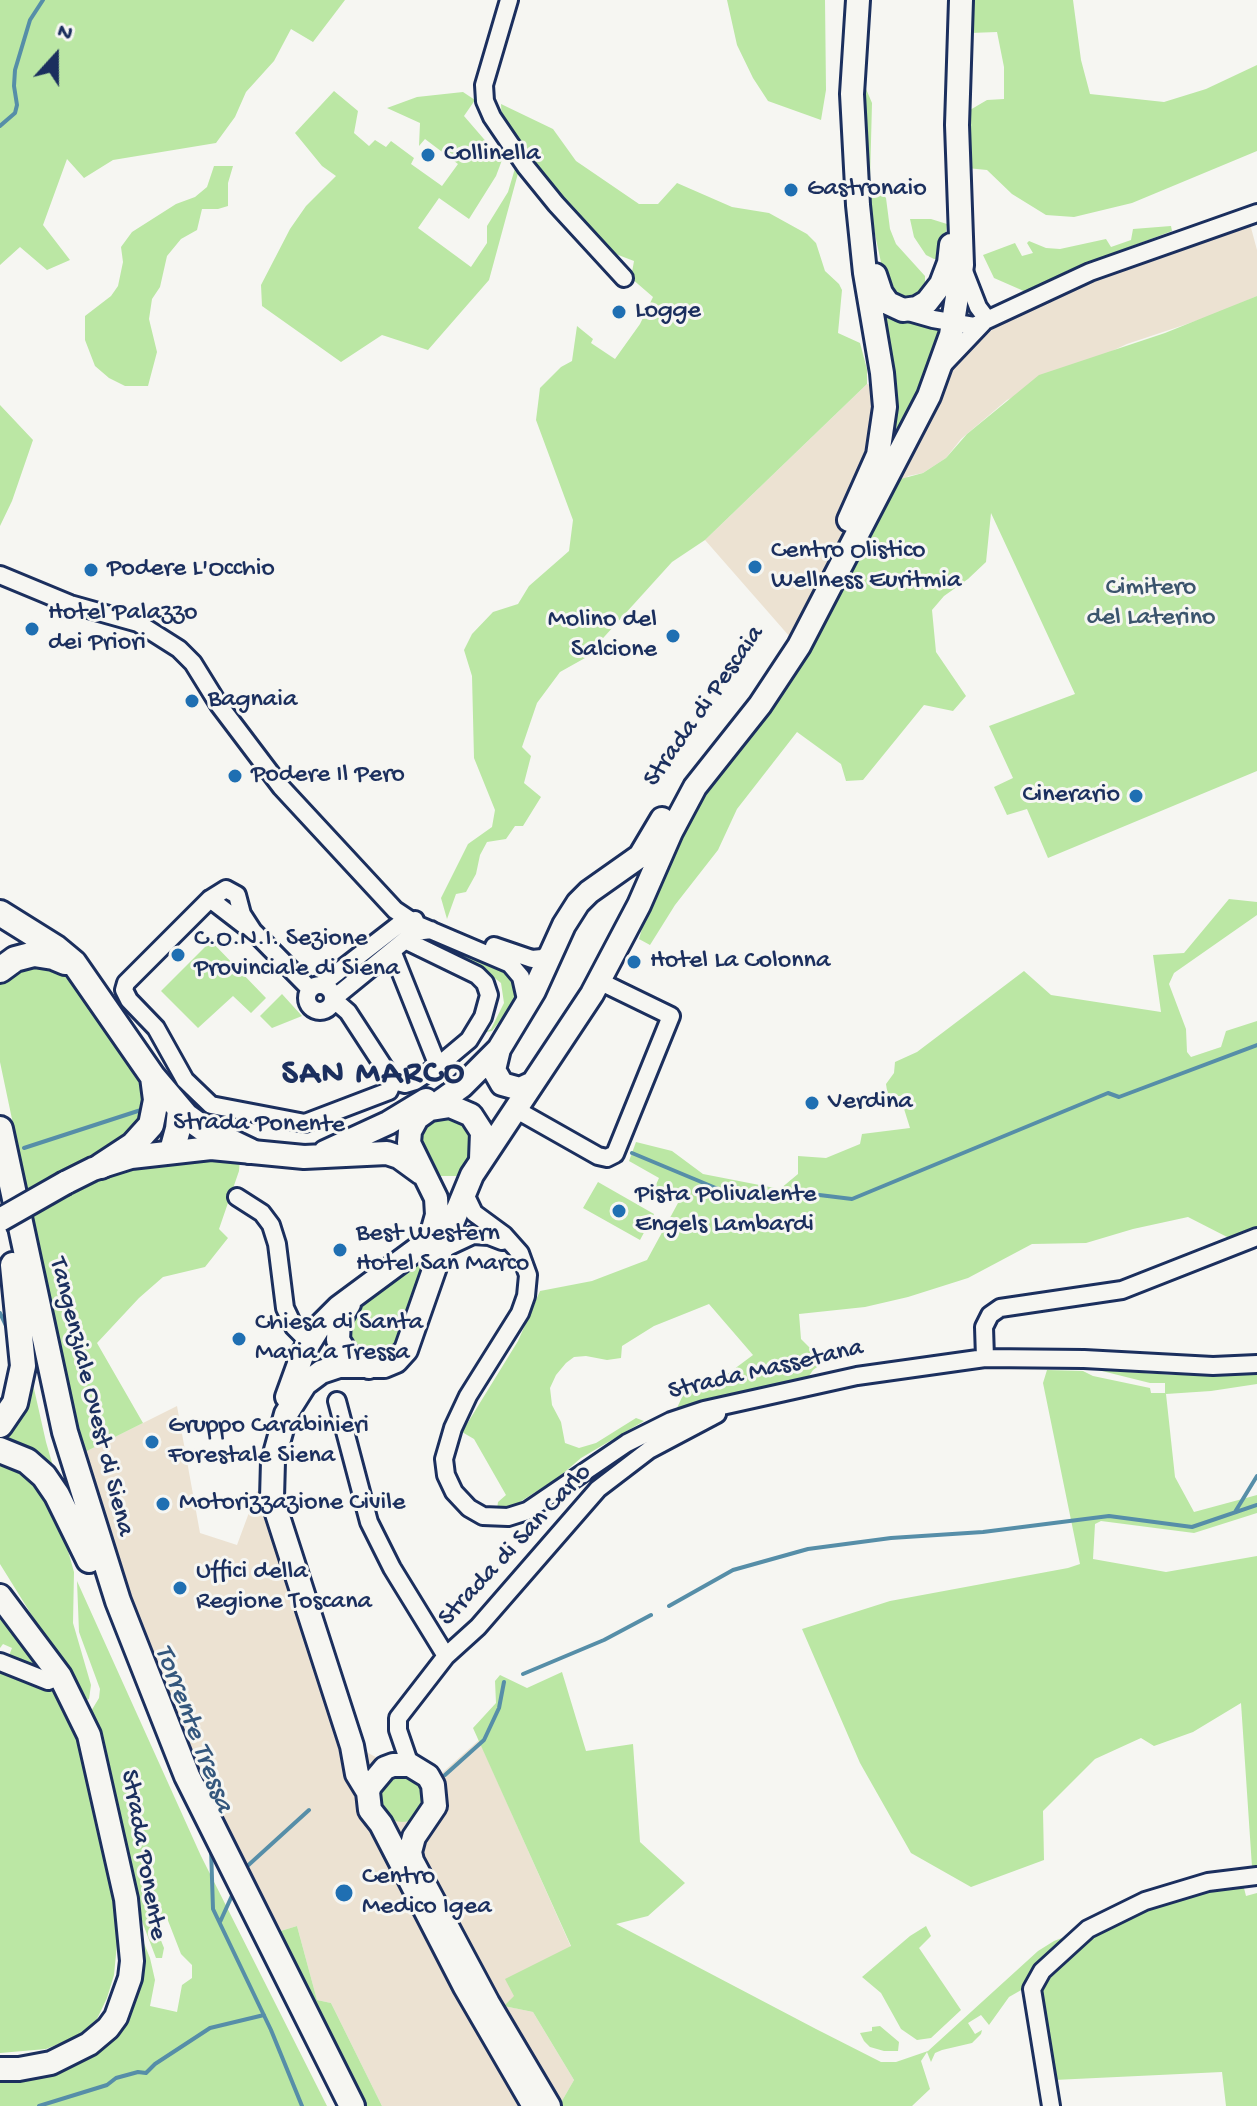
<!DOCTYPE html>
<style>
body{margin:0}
#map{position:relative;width:1257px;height:2106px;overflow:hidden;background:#f6f6f2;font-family:"Gochi Hand",sans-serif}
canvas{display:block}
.north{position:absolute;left:16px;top:16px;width:80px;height:80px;-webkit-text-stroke:6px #f6f6f2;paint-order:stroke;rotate:21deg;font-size:22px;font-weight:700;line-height:32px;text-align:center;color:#1b2f5e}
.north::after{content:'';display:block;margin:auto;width:28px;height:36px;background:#1b2f5e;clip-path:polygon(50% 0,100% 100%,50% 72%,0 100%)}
</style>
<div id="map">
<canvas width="1257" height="2106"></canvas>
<div class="north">N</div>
</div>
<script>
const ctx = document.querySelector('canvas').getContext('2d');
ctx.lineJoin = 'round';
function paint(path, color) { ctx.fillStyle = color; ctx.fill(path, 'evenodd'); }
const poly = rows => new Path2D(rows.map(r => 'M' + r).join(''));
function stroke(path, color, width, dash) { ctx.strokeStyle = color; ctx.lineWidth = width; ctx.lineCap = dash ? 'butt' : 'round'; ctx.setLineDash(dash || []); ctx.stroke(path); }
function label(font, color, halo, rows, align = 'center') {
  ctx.font = font + ' "Gochi Hand",sans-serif'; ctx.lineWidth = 6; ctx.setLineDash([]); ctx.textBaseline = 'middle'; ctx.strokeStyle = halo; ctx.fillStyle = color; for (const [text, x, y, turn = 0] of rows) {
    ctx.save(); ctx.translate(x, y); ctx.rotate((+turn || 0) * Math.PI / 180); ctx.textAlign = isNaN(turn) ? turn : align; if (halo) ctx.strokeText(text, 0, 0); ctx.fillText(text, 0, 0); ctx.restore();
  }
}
paint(poly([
 [1250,224,1257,250,1257,296,1208,317,1127,344,1007,400,961,439,946,458,923,473,908,476,804,653,705,540,867,384,891,386,942,344,965,356,998,324,1048,296,1114,270],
 [177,1406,200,1533,237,1545,257,1491,272,1498,362,1746,368,1753,382,1760,406,1753,422,1757,442,1773,479,1740,571,1947,505,2006,533,2012,574,2080,559,2106,382,2106,331,2003,317,2000,297,1926,274,1933,154,1676,81,1454]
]), '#ece2d2');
paint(poly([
 [0,0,345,0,313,42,291,29,274,61,246,92,235,117,216,143,113,160,84,178,67,159,43,225,70,260,47,270,20,247,0,265],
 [727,0,825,0,826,90,821,120,768,101,753,78,737,45],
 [971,0,1073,0,1081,60,1090,94,1164,102,1206,89,1257,65,1257,151,1132,203,1074,217,1046,215,1012,194,987,170,967,168,970,110,987,100,1004,99,1004,67,997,32,970,33],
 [861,77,872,103,870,180,886,198,890,229,896,244,925,276,925,289,915,299,900,299,891,291,883,272,868,201],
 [334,91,358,111,354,133,369,146,375,140,386,147,391,141,414,158,411,164,442,186,458,164,425,139,419,146,420,123,387,108,417,97,463,92,475,100,464,116,502,160,496,176,469,219,439,198,418,228,471,267,487,243,487,226,508,192,516,165,520,166,489,280,428,350,382,335,341,362,262,306,261,285,290,229,306,206,336,176,322,166,295,133],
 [501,104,553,129,576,161,639,204,658,204,677,183,732,207,769,213,807,234,816,243,825,271,839,284,842,290,838,333,860,343,867,369,867,384,705,540,672,562,585,658,560,672,537,703,522,747,531,756,524,783,541,797,523,826,515,826,506,839,487,842,480,855,476,874,466,892,456,894,447,919,441,898,468,844,492,827,495,810,474,758,472,676,464,650,472,634,493,612,518,604,529,586,569,551,573,520,536,420,540,388,561,367,572,361,577,326,593,339,591,343,615,359,640,324,653,297,631,278,634,261,613,253,563,204,502,120],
 [214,166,233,166,228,183,228,206,218,209,202,209,197,230,181,239,167,256,160,287,152,299,149,319,157,352,148,386,125,386,109,378,95,366,85,340,85,316,111,296,118,286,123,262,121,247,132,232,176,204,195,197,207,187],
 [910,219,931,219,947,224,943,259,934,259,926,255,914,237],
 [1171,226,1172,231,1069,270,1026,292,994,278,983,255,1015,243,1022,256,1033,253,1027,243,1029,241,1046,248,1060,249,1106,239,1111,247,1131,240,1133,229],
 [1257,296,1257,771,1048,858,1027,809,1007,815,994,787,1013,778,989,726,1075,694,991,513,986,562,968,579,944,596,932,610,936,652,966,696,953,711,924,705,863,780,846,781,841,764,797,732,737,809,718,850,675,905,650,945,639,939,645,918,700,800,739,748,897,480,923,473,946,458,967,434,1039,375,1165,333],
 [882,311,945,328,919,398,893,446,890,444],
 [0,405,33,440,12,501,0,526],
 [1229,899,1257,902,1257,915,1174,973,1169,984,1186,1029,1187,1052,1191,1057,1221,1047,1226,1031,1257,1021,1257,1230,1233,1240,1188,1217,1133,1229,1086,1243,1032,1244,968,1278,908,1297,865,1307,799,1314,801,1339,824,1362,813,1370,807,1379,676,1410,684,1393,701,1378,710,1387,753,1355,709,1304,654,1326,622,1346,621,1358,607,1360,586,1356,574,1357,566,1363,556,1375,550,1388,552,1405,561,1422,565,1443,579,1448,596,1443,636,1418,644,1421,581,1458,559,1477,512,1507,497,1509,498,1502,506,1495,474,1439,462,1432,518,1341,540,1291,592,1281,647,1260,678,1203,654,1189,659,1178,629,1161,636,1142,672,1151,703,1174,780,1189,798,1174,798,1156,826,1158,860,1144,862,1134,910,1128,900,1096,888,1097,886,1084,894,1073,895,1062,917,1052,1024,971,1051,995,1161,1012,1153,955,1184,953],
 [429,938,507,971,517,984,515,1002,492,1031,480,1033,481,1029,485,1032,491,1029,504,1003,501,983,478,965,425,946],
 [211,941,266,998,251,1013,233,996,198,1028,161,991],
 [17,963,66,968,150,1091,139,1137,24,1194,21,1162,0,1062,0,977],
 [282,994,302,1016,272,1028,260,1016],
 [450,1117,460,1121,472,1135,471,1155,459,1176,439,1176,419,1146,420,1135,425,1126,433,1119],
 [207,1158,240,1158,239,1171,219,1229,228,1238,205,1267,163,1277,139,1298,97,1343,143,1423,81,1454,27,1218,81,1187,103,1178,156,1165],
 [598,1182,654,1214,640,1240,583,1208],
 [434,1249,394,1347,374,1357,359,1354,348,1342,349,1320,353,1313],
 [1047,1370,1083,1371,1093,1376,1150,1388,1151,1393,1165,1393,1165,1383,1150,1383,1098,1370,1174,1375,1257,1370,1257,1384,1211,1391,1166,1394,1175,1477,1194,1512,1257,1495,1257,1513,1194,1533,1101,1521,1095,1524,1093,1559,1166,1572,1257,1556,1257,1867,1252,1867,1241,1703,1193,1732,1154,1746,1141,1738,1095,1759,1043,1811,1044,1860,971,1887,911,1853,860,1763,802,1629,890,1601,1068,1568,1080,1564,1043,1383],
 [30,1371,46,1442,57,1480,0,1444,0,1432],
 [0,1454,6,1455,54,1501,74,1572,73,1623,91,1685,89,1699,85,1701,0,1564],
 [77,1581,201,1856,327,2106,0,2106,0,2077,96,2049,139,1931,150,1958,155,1980,150,2006,177,2012,182,1985,192,1978,192,1965,181,1954,167,1918,155,1918,156,1928,164,1948,162,1958,156,1958,132,1895,90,1713,99,1698,100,1689,79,1632],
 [0,1615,41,1666,39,1669,31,1670,8,1658,12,1648,3,1644,0,1648],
 [0,1665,50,1688,60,1696,68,1707,98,1790,116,1914,117,1944,114,1975,107,1998,97,2019,78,2036,46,2049,0,2053],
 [562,1672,586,1751,633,1744,640,1842,685,1883,648,1916,616,1924,816,2029,881,2062,896,2062,928,2051,1038,1951,1054,1941,1075,1933,1039,1967,1023,1989,1009,1997,989,2025,981,2015,968,2023,975,2034,982,2030,981,2034,972,2043,942,2050,935,2053,931,2062,927,2052,921,2061,930,2089,912,2106,559,2106,574,2080,533,2012,504,2006,514,1996,505,1979,571,1946,473,1728,496,1703,495,1681,500,1675,527,1688],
 '378 1798a24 24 0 1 1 48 0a24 24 0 1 1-48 0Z',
 [1243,1884,1246,1896,1257,1893,1257,2106,1226,2106,1222,2072,1054,2080,1038,1993,1041,1984,1062,1959,1095,1934,1139,1912,1192,1893],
 [297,1926,317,2000,331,2003,382,2106,361,2106,274,1933],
 [926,1926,931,1936,919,1948,961,2010,931,2038,917,2040,901,2029,881,1993,862,1977,910,1936],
 [880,2026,899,2042,898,2051,884,2051,870,2047,864,2041,860,2033,872,2031,872,2027]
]), '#bbe7a4');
stroke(poly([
 [0,126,15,113,17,105,14,86,15,70,30,20,43,0],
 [24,1148,144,1109],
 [632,1153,742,1199,803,1193,852,1199,1108,1093,1119,1097,1257,1045],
 [0,1313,9,1332],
 [1235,1512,1257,1476],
 [669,1606,733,1570,808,1549,891,1538,983,1532,1109,1516,1192,1527,1257,1505],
 [523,1674,604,1640,651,1615],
 [445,1775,484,1740,499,1708,504,1682],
 [211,1848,213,1909,271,2030,302,2106],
 [243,1870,309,1810],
 [220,1922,235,1889],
 [39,2106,107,2085,116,2078,138,2072,146,2073,155,2064,210,2028,264,2015]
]), '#568ea8', 4);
const minor = poly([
 [509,0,484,85,485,101,492,117,526,167,556,204,624,278],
 [962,266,978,307,987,319],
 [905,311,933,319,974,326,1090,272,1257,213],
 [944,364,983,323],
 [0,575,70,604,138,623,179,649,193,663,219,705,281,787,395,910,416,924,510,964,521,977,527,1004],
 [210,899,245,926],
 [407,941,477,975,485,983,489,995,483,1017,469,1040,438,1066,415,1081,405,1084,393,1081,348,1012,333,999,415,932,431,930],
 [494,946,532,959,542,958,553,952],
 [393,953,438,1066],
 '307 998a13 13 0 1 1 26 0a13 13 0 1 1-26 0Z',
 [321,985,401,923,415,920],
 [310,989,253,931,242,914,237,895,226,889,210,899,126,983,124,990,129,1000,156,1028,185,1080,211,1105,305,1123,389,1091,393,1081],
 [515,1109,598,1156,607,1158,615,1154,671,1016,599,981],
 [464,1192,474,1213,504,1235,520,1253,528,1275,526,1296,520,1313,468,1396,453,1428,444,1459,446,1475,454,1492,469,1508,483,1516,508,1517,527,1511,627,1443,671,1421,704,1410,857,1376,985,1358,1084,1359,1213,1366,1257,1364],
 [237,1197,262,1213,271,1225,277,1244,285,1308,294,1327,309,1342],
 [441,1250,473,1235,489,1236,502,1241],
 [985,1358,984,1327,990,1315,1000,1308,1122,1290,1257,1237],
 [337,1401,369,1522,392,1568,446,1656],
 [0,1662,48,1681,60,1676],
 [410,1765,398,1730,398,1718,446,1656,478,1627,598,1489,649,1450,717,1414],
 [1051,2106,1032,1989,1042,1971,1088,1929,1145,1901,1208,1882,1257,1876]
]);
const major = poly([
 [875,275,881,293,888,303,903,310,917,308,927,302,941,284,949,263,951,245],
 [849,520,878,455,885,407,882,373,865,273,858,205,852,94,858,0],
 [499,1049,494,1070,502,1084,520,1089,533,1083],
 [431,1109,450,1106,471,1115,482,1132,481,1159],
 [325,1152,388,1123,426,1100],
 [65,1183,93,1169,131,1157,211,1148,304,1157,387,1153,399,1157,421,1173],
 [349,1304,339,1321,338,1340,348,1356,369,1367],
 [287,1397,303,1353,319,1327,339,1307,420,1247,432,1233,437,1215,436,1198,409,1143,410,1131,417,1118,462,1086,499,1049,534,991,564,925,578,903,589,892,640,856,662,819],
 [0,1596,60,1676,89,1735,126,1899,132,1961,130,1978,116,2017,108,2028,89,2044,51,2063,19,2069,0,2069],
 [368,1792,357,1774,352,1746,272,1498,273,1461,286,1414,305,1384,321,1372,339,1366,384,1366,396,1361,406,1350,441,1250,472,1175,592,994,639,905,671,832,695,787,760,705,799,646,929,396,951,335,962,265,957,125,961,0],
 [534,2106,465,1987,381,1824,370,1810,368,1792,370,1786,385,1768,393,1765,410,1765,428,1776,433,1785,435,1806,414,1837,410,1852,412,1861,488,2003,549,2106]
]);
const highway = poly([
 [0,913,56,948,74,963,153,1077,186,1116,204,1129,250,1151],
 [0,970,15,959,34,954,53,957,65,962],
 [0,1129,65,1432,118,1601,187,1776,352,2106],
 [172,1151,178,1129,180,1110],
 [101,1166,133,1145,151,1125,156,1100,153,1077],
 [0,1425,15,1403,23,1366,13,1265],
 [0,1450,27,1461,44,1476,57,1495,89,1560]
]);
stroke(minor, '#1b2f5e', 22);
stroke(major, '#1b2f5e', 28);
stroke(highway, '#1b2f5e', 30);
stroke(minor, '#f6f6f2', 16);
stroke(major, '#f6f6f2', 22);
stroke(highway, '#f6f6f2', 24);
const majorBridge = poly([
 [0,1220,65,1183]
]);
stroke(majorBridge, '#1b2f5e', 28, []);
stroke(majorBridge, '#f6f6f2', 22);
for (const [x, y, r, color] of [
 [428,155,8,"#1f6fb2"],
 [791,190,8,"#1f6fb2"],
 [619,312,8,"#1f6fb2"],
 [755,567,8,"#1f6fb2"],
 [91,570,8,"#1f6fb2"],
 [32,629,8,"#1f6fb2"],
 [673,636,8,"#1f6fb2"],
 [192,701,8,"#1f6fb2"],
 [235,776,8,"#1f6fb2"],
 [1136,796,8,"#1f6fb2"],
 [178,955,8,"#1f6fb2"],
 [634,962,8,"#1f6fb2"],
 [812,1103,8,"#1f6fb2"],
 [619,1211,8,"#1f6fb2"],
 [340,1250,8,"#1f6fb2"],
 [239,1339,8,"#1f6fb2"],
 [152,1442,8,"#1f6fb2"],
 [163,1504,8,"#1f6fb2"],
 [180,1588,8,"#1f6fb2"],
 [344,1893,10,"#1f6fb2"]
]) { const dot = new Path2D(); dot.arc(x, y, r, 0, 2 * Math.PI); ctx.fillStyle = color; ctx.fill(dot); stroke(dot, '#f6f6f2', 3); }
label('26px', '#1b2f5e', '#f6f6f2', [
 ["Collinella",444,155],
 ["Gastronaio",807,190],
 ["Logge",635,312],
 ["Centro Olistico",771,552],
 ["Wellness Euritmia",771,582],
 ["Podere L'Occhio",107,570],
 ["Hotel Palazzo",48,614],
 ["dei Priori",48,644],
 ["Molino del",657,621,"right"],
 ["Salcione",657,651,"right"],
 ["Bagnaia",208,701],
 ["Podere Il Pero",251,776],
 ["Cinerario",1120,796,"right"],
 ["C.O.N.I. Sezione",194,940],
 ["Provinciale di Siena",194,970],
 ["Hotel La Colonna",650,962],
 ["Verdina",828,1103],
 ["Pista Polivalente",635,1196],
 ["Engels Lambardi",635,1226],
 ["Best Western",356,1235],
 ["Hotel San Marco",356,1265],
 ["Chiesa di Santa",255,1324],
 ["Maria a Tressa",255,1354],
 ["Gruppo Carabinieri",168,1427],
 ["Forestale Siena",168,1457],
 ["Motorizzazione Civile",179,1504],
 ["Uffici della",196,1573],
 ["Regione Toscana",196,1603],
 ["Centro",362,1878],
 ["Medico Igea",362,1908]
], 'left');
label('26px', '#3b546c', '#f6f6f2', [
 ["Cimitero",1151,589],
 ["del Laterino",1151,619]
]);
label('26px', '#1b2f5e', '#f6f6f2', [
 ["Strada di Pescaia",705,707,-55],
 ["Strada Ponente",259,1125,1],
 ["Strada Massetana",766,1371,-13],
 ["Tangenziale Ovest di Siena",90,1397,76],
 ["Strada di San Carlo",516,1546,-47],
 ["Strada Ponente",142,1855,80]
]);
label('italic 28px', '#34577d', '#f6f6f2', [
 ["Torrente Tressa",192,1729,69]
]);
ctx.letterSpacing = '2px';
label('bold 34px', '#1b2f5e', '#f6f6f2', [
 ["SAN MARCO",374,1076]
]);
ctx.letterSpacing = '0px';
</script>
